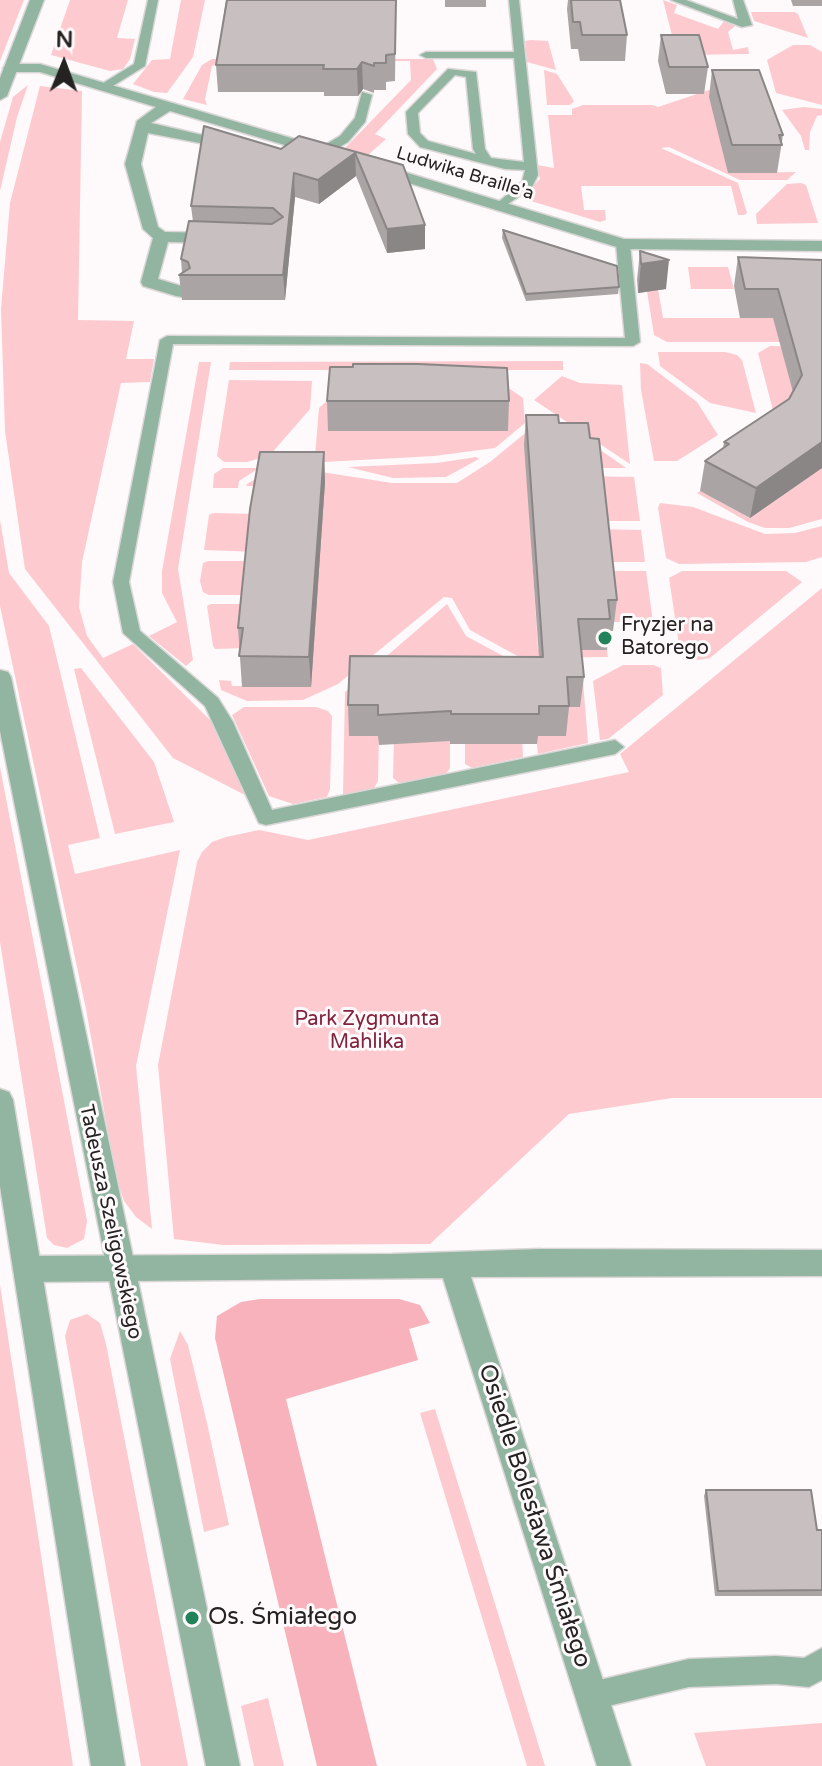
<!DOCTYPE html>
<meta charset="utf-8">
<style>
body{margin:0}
#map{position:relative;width:822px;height:1766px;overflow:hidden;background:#fef9fa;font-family:"Varela Round",sans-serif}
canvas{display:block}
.north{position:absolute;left:24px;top:24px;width:80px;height:80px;-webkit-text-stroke:6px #fef9fa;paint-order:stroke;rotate:1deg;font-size:22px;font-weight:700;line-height:32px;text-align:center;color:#252222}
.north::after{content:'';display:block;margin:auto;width:28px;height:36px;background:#252222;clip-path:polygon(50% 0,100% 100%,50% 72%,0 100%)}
</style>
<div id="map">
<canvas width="822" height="1766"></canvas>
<div class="north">N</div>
</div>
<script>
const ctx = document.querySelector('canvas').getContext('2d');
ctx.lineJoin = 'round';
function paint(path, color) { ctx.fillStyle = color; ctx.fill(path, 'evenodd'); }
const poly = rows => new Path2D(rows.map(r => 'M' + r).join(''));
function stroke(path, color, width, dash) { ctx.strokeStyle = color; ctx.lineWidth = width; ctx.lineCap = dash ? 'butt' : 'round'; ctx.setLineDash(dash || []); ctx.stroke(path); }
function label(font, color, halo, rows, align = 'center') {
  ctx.font = font + ' "Varela Round",sans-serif'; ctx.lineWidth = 6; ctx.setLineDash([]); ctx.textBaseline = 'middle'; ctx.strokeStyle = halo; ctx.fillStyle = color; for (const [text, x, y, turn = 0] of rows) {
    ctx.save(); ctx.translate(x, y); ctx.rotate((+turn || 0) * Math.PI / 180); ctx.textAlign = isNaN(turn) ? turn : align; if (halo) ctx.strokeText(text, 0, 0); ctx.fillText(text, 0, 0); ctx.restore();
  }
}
paint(poly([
 [0,0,24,0,0,61],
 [70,0,128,0,117,38,135,39,130,59,123,69,110,71,51,55],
 [181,0,205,0,193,57,167,93,154,92,133,84,152,60,170,59],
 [663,0,677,5,674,13,718,29,724,21,735,26,728,32,733,50,748,47,749,54,681,55,676,51],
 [751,12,794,12,798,14,808,38,754,21],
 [531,40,548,41,556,70,527,62,525,41],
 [793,45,810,45,822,52,822,105,776,93,767,60],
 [212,59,433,59,437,69,375,134,386,139,368,155,345,148,411,80,410,61,224,61,212,66,205,99,207,105,183,99,202,65],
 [544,70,557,74,574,101,570,105,547,105],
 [28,85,17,117,0,191,0,142,13,97],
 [40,86,82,91,78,320,134,321,126,359,154,359,150,382,121,383,82,562,79,607,87,636,103,658,133,644,212,722,245,795,173,758,25,569,5,431,1,309,10,203],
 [715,88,728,173,796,172,787,180,740,180,669,147,661,148,738,183,747,213,744,215,738,215,731,186,581,186,584,210,605,210,606,220,600,222,521,198,540,179,537,165,554,168,548,115,572,115,572,109,583,105,652,105,658,107],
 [804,107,822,109,822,115,817,116,810,132,809,150,805,150,801,136,782,110],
 [801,183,806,185,818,223,757,224,756,214,787,184],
 [688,267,728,267,734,289,691,289],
 [646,285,658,289,663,318,822,318,808,342,667,342,654,335],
 [770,346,822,347,800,418,774,414,758,353],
 [658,352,725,352,737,355,742,360,756,413,710,403,660,366],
 [563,361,563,370,229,370,230,362],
 [199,362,211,362,178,569,193,660,186,666,149,636,177,622,162,593,162,571],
 [640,363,647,364,697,402,718,435,677,461,654,461,641,390],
 [562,376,580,383,622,385,630,464,534,400],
 [229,380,312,381,310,409,270,455,247,462,224,462,217,456],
 [481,387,510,389,523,398,525,423,495,448,434,456,324,462,315,456,319,408,331,397],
 [529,430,575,432,626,468,587,468,525,446,538,649,607,650,608,657,521,658,470,630,452,598,444,597,338,684,303,700,247,701,221,690,219,680,231,681,232,686,311,687,255,482,254,486,246,486,247,484,267,472,302,469,392,483,457,483,490,462],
 [476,457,479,459,446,477,393,478,348,467,437,463],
 [223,468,259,468,239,481,238,488,213,488,214,474],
 [822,468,822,519,789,528,765,528,748,522,697,493,700,491,750,518],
 [584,476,634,477,640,521,588,521],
 [660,503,693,507,765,534,795,533,822,526,822,557,806,562,679,564,666,558,658,508],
 [213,513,259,514,260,552,204,550,209,515],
 [0,520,9,573,49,626,100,838,68,845,75,874,180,850,136,1066,152,1229,136,1217,124,1201,116,1178,86,1009,0,606],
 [594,529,641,530,645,562,597,562],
 [208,561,255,561,251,595,209,595,203,592,200,581,203,563],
 [594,571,646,571,653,622,599,622],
 [682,571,786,571,802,582,710,658,698,660,685,657,680,651,669,578],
 [822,588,822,1098,672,1098,569,1114,430,1244,223,1245,174,1239,158,1065,197,862,202,852,212,842,226,837,259,830,308,840,629,772,620,754],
 [211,604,255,604,246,648,215,649,213,646,207,606],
 [447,604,466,636,518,664,582,669,588,743,538,754,536,736,578,688,349,735,379,735,378,781,374,788,343,795,345,692],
 [623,665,653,665,661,668,663,695,608,739,600,740,593,681],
 [81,668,154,762,174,822,115,834,74,669],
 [244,707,316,707,328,711,332,716,330,789,327,797,293,804,269,796,232,715],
 [394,736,450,736,450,768,446,774,399,783,393,778],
 [465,736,522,736,523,757,472,768,465,764],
 [0,767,87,1221,84,1239,67,1248,54,1245,47,1238,0,942],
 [0,1285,16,1390,73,1766,0,1766],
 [87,1314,100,1323,106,1344,188,1766,141,1766,65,1336,70,1320],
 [180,1331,188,1345,207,1423,229,1525,204,1532,170,1359],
 [435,1409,545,1766,527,1766,420,1413],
 [268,1698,284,1766,254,1766,241,1706],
 [822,1723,822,1766,706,1766,694,1733]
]), '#fdcad0');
paint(poly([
 [260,1299,399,1299,420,1305,430,1323,409,1329,418,1360,286,1399,377,1766,317,1766,215,1338,217,1316,241,1302]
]), '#f8b2bc');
const service = poly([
 [148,0,158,0,145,66,108,89,100,89,100,85,134,64,148,0],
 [509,0,519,0,538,175,532,187,501,209,495,205,522,182,525,170,505,169,420,147,408,134,406,112,448,69,476,72,485,149,491,158,524,162,514,58,426,58,420,55,426,52,514,52,509,0],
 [455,75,466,77,473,149,476,154,428,141,420,133,418,113,455,75],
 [671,0,686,0,738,19,733,0,743,0,752,25,742,27,671,0],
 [362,92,372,95,365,122,348,142,326,155,318,155,318,149,340,136,355,118,362,92],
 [623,240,630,244,640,342,633,346,173,344,129,582,140,631,218,698,233,722,272,810,615,740,624,747,615,754,266,825,259,823,205,706,123,633,113,582,160,340,167,336,625,338,616,244,623,240],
 [822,1648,822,1680,809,1687,776,1684,689,1687,591,1710,581,1706,577,1696,581,1686,591,1682,689,1659,776,1656,804,1658,822,1648]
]);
const minor = poly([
 [40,64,325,148,327,151,320,155,315,154,170,111,151,123,215,138,217,141,210,145,148,133,141,164,158,227,165,232,218,233,226,238,218,243,168,242,158,279,188,288,190,292,182,297,176,296,143,286,141,282,153,238,143,229,125,164,137,121,156,107,40,72,10,72,3,68,10,64,40,64],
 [378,164,624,239,822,241,822,251,623,249,373,172,373,166,378,164],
 [540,1249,822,1250,822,1276,471,1277,631,1766,597,1766,443,1278,27,1282,17,1278,13,1269,17,1260,27,1256,392,1254,540,1249]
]);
const tertiary = poly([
 [30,0,44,0,7,96,0,100,0,78,30,0],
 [0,670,8,672,11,677,240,1766,206,1766,0,731,0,670],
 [0,1089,9,1092,13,1100,125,1766,91,1766,0,1186,0,1089]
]);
stroke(service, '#dbd7d7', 3);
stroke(minor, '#dbd7d7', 3);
stroke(tertiary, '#dbd7d7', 3);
paint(service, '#92b5a2');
paint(minor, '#92b5a2');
paint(tertiary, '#92b5a2');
paint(poly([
 [226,0,396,0,395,81,386,82,386,90,374,90,374,93,363,89,358,96,324,96,324,92,218,92,216,65],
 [445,0,486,0,486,7,445,7],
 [568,0,620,0,627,35,625,61,580,61,578,49,571,49,567,9],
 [791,0,822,0,822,6,793,6],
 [661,35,708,67,704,94,666,94,658,61],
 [712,70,783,135,777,173,728,173,709,97],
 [299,136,403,165,425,225,425,249,387,253,356,176,319,204,295,197,285,300,182,300,179,275,182,273,181,259,193,222,191,206,281,149],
 [503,230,619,287,618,294,526,301,502,238],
 [640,251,666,289,638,293,637,280],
 [738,257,822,260,822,468,750,518,700,491,705,461,723,448,724,442,789,399,793,392,773,318,740,318,734,286],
 [327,401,509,401,508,431,328,431],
 [526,415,559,423,617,600,613,631,609,631,607,650,581,650,584,677,580,707,569,707,566,736,538,736,537,744,450,744,450,741,379,745,378,736,349,736,348,705,539,657,524,445],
 [324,452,325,482,311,687,242,687,238,628],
 [706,1490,817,1530,822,1530,822,1596,715,1596,704,1496]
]), '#aba4a5');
paint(poly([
 [362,62,363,89,358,96,357,69],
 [355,153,356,176,319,204,318,180],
 [294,173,295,197,285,300,283,275],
 [425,225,425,249,387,253,387,229],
 [669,260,666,289,638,293,641,264],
 [822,442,822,468,750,518,756,488],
 [324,452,325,482,311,687,309,657]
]), '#8b8686');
const building = poly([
 [227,0,396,0,395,54,386,55,386,63,374,63,374,66,362,62,357,69,323,69,324,65,216,65,227,0],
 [571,0,620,0,627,35,582,35,580,22,573,22,571,0],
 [661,35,699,35,708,67,669,67,661,35],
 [712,70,759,70,783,135,779,135,782,145,732,145,712,70],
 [204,126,281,149,299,136,403,165,425,225,387,229,355,153,318,180,294,173,283,275,179,275,190,268,188,262,181,259,189,221,272,224,283,217,273,208,191,206,204,126],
 [503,230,617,266,619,287,526,294,503,230],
 [640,251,669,260,641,264,640,251],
 [738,257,822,260,822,442,756,488,705,461,729,444,724,442,789,399,802,375,778,289,745,289,738,257],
 [353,364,418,364,507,368,509,401,327,401,330,367,353,367,353,364],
 [526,415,558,415,559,423,588,423,590,438,599,439,617,600,608,600,610,619,578,619,584,677,567,677,569,706,539,706,539,714,451,714,451,711,378,715,378,705,348,705,350,656,543,657,526,415],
 [260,452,324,452,309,657,239,656,243,628,238,628,250,509,260,452],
 [706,1490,811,1490,817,1530,822,1530,822,1590,718,1591,706,1490]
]);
paint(building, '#c7bfc0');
stroke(building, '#8b8686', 2);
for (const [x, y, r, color] of [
 [605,638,8,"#22825a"],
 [192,1618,8,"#22825a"]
]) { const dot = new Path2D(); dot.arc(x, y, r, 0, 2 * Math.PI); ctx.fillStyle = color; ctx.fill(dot); stroke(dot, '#fef9fa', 3); }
label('18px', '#252222', '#fef9fa', [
 ["Ludwika Braille'a",465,174,17]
]);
label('20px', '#252222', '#fef9fa', [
 ["Fryzjer na",621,626],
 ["Batorego",621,649]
], 'left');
label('20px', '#83223c', '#fef9fa', [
 ["Park Zygmunta",367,1020],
 ["Mahlika",367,1043]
]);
label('20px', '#252222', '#fef9fa', [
 ["Tadeusza Szeligowskiego",110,1222,78]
]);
label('24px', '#252222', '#fef9fa', [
 ["Osiedle Bolesława Śmiałego",534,1516,72]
]);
label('24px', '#252222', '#fef9fa', [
 ["Os. Śmiałego",208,1618]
], 'left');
</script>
